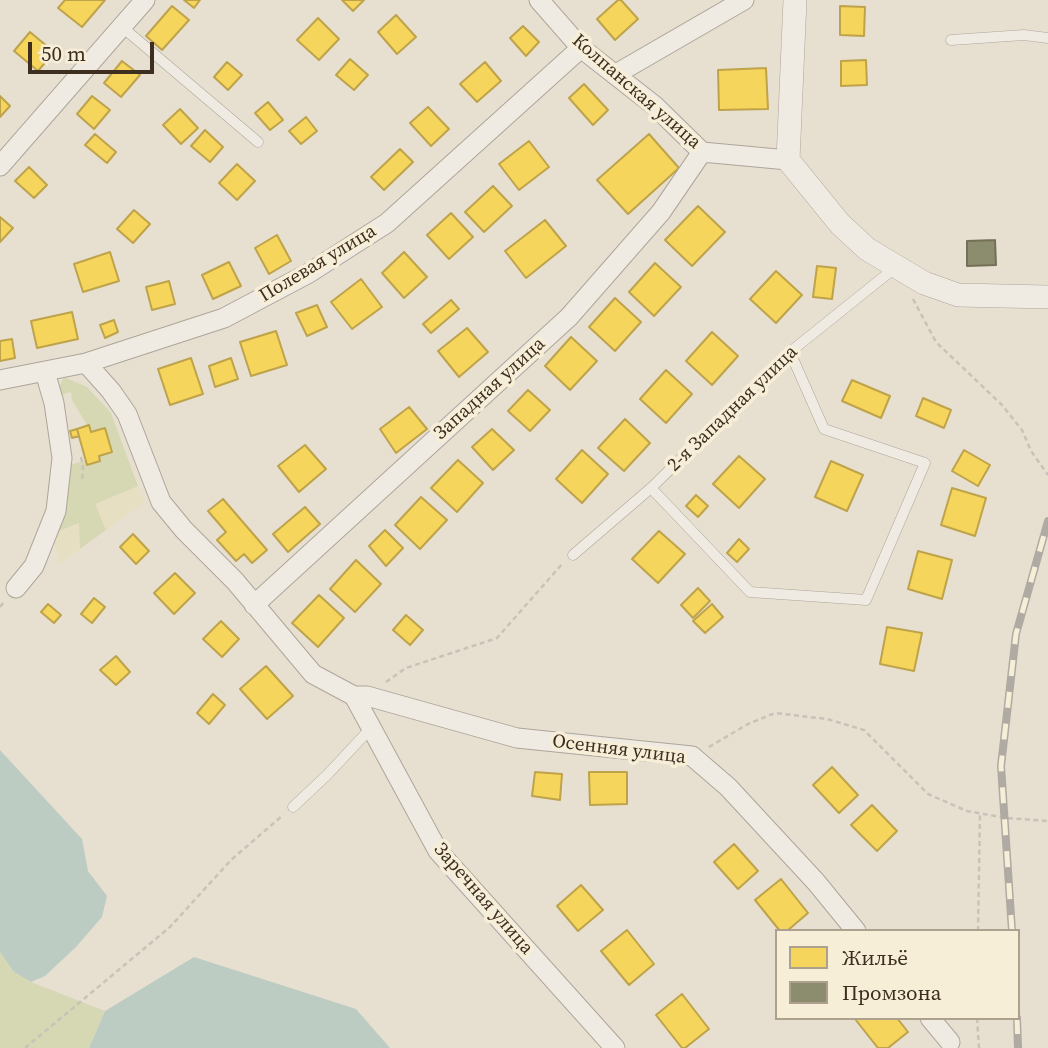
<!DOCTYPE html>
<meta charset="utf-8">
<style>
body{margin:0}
#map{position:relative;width:1048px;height:1048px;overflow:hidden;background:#e7e0d1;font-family:"Source Serif 4",serif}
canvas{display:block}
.legend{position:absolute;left:775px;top:929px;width:245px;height:91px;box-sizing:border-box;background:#f7eed8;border:2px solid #ada18e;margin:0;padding:9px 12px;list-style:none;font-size:21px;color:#3d2e20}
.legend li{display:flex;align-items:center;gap:14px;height:35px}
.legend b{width:35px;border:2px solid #ada18e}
.scale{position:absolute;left:28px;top:42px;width:126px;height:32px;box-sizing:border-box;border:4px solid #3d2e20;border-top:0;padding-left:9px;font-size:21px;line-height:24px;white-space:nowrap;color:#3d2e20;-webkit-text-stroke:5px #f7eed8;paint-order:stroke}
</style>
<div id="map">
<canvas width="1048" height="1048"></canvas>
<ul class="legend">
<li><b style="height:19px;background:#f6d55c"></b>Жильё</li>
<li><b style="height:19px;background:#8c8c6e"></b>Промзона</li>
</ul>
<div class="scale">50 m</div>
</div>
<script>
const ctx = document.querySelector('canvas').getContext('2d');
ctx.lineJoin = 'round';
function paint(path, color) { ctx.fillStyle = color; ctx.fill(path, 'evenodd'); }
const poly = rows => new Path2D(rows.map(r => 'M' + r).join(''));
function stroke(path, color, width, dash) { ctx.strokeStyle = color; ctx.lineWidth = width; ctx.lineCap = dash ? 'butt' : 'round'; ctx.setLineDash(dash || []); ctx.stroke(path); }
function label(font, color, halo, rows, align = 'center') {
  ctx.font = font + ' "Source Serif 4",serif'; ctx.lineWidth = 7; ctx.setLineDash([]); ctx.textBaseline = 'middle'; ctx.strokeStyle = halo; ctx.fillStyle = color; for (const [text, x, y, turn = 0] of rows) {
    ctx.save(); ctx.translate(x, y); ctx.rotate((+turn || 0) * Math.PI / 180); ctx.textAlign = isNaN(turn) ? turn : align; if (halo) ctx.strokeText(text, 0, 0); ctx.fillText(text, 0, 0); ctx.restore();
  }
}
paint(poly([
 [138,486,144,503,106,530,94,504],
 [79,523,80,549,59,564,55,545,57,533]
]), '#e6dfc2');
paint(poly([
 [64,377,87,387,111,413,138,486,95,504,106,530,80,549,79,523,57,532,69,465,85,461,87,465,100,462,99,456,105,428,91,432,72,400,71,392,61,395,57,391],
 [0,952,14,972,31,982,105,1011,89,1048,0,1048]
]), '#d6d7b3');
paint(poly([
 [0,750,82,839,88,871,107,896,102,917,76,947,45,976,31,982,14,972,0,952],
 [194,957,356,1009,390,1048,89,1048,105,1011]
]), '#bcccc2');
const homes = poly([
 [65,0,105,0,82,27,58,8,65,0],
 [184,0,200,0,194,8,184,0],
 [342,0,364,0,353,11,342,0],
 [618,0,621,0,638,19,615,40,597,19,618,0],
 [172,6,189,20,162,50,146,36,172,6],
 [840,6,865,7,864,36,840,35,840,6],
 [396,15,416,37,397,54,378,32,396,15],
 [318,18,339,39,319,60,297,40,318,18],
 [523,26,539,42,526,56,510,38,523,26],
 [30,32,54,52,38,71,14,51,30,32],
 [350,59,368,75,354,90,336,75,350,59],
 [866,60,867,85,841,86,841,61,866,60],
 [122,61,140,75,121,97,104,83,122,61],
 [227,62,242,75,228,90,214,77,227,62],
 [485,62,501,81,477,102,460,84,485,62],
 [766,68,768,109,719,110,718,70,766,68],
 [584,84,608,110,593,125,569,98,584,84],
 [0,96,10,106,0,117,0,96],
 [92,96,110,110,94,129,77,114,92,96],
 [268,102,283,120,270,130,255,113,268,102],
 [428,107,449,129,431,146,410,123,428,107],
 [180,109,198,128,181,144,163,125,180,109],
 [306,117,317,131,301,144,289,131,306,117],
 [205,130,223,147,210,162,191,146,205,130],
 [95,134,116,152,107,163,85,145,95,134],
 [649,134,679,168,628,214,597,180,649,134],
 [529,141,549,167,519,190,499,164,529,141],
 [400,149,413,162,384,190,371,177,400,149],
 [237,164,255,181,237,200,219,183,237,164],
 [29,167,47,185,34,198,15,181,29,167],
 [493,186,512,206,484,232,465,212,493,186],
 [698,206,725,232,692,266,665,240,698,206],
 [134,210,150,224,133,243,117,229,134,210],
 [451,213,473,237,449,259,427,235,451,213],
 [0,217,13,228,0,242,0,217],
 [545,220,566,246,526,278,505,251,545,220],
 [277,235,291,261,269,274,255,248,277,235],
 [110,252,119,281,83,292,74,264,110,252],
 [404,252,427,277,404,298,382,273,404,252],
 [229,262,241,286,213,299,202,275,229,262],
 [655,263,681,287,654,316,629,292,655,263],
 [817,266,836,268,832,299,813,297,817,266],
 [776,271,802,295,776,323,750,299,776,271],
 [361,279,382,307,352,329,331,302,361,279],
 [169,281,175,304,152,310,146,287,169,281],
 [615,298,641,322,615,351,589,327,615,298],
 [451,300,459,309,431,333,423,324,451,300],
 [317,305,327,327,307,336,296,313,317,305],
 [72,312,78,339,37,348,31,321,72,312],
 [114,320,118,332,105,338,100,325,114,320],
 [467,328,488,352,459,377,438,351,467,328],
 [276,331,287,365,251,376,240,342,276,331],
 [712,332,738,356,712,385,686,361,712,332],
 [571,337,597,361,570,390,545,366,571,337],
 [12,339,15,358,0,361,0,341,12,339],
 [191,358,203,394,170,405,158,369,191,358],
 [231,358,238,379,215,387,209,366,231,358],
 [666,370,692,394,666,423,640,399,666,370],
 [852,380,890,396,881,418,842,401,852,380],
 [528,390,550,410,530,431,508,411,528,390],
 [923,398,951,410,944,428,916,416,923,398],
 [409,407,427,429,396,453,380,429,409,407],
 [625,419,650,443,624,471,598,448,625,419],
 [89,425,91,432,105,428,112,452,99,456,100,461,87,465,77,429,89,425],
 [77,429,79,436,72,438,70,431,77,429],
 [492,429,514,450,493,470,472,447,492,429],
 [305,445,326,469,299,492,278,466,305,445],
 [582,450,608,474,582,503,556,479,582,450],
 [964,450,990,465,978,486,952,471,964,450],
 [739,456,765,479,739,508,713,484,739,456],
 [458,460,483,483,457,512,431,488,458,460],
 [831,461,863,475,847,511,815,497,831,461],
 [952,488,986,498,975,536,941,525,952,488],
 [696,495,708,506,698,517,686,506,696,495],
 [421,497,447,520,420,549,395,525,421,497],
 [223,499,267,550,252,563,244,554,236,561,217,540,226,532,208,511,223,499],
 [305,507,320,524,288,552,273,534,305,507],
 [385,530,403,548,386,566,369,546,385,530],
 [659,531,685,554,658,583,632,559,659,531],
 [133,534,149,551,136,564,120,547,133,534],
 [739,539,749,549,737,562,727,553,739,539],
 [918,551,952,560,942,599,908,589,918,551],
 [356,560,381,584,355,612,330,589,356,560],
 [175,573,195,593,174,614,154,593,175,573],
 [698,588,710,601,693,618,681,605,698,588],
 [319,595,344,618,318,647,292,623,319,595],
 [94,598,105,607,92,623,81,614,94,598],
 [48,604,61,615,54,623,41,612,48,604],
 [712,604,723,617,705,633,693,621,712,604],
 [406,615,423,630,410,645,393,630,406,615],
 [221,621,239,639,222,657,203,639,221,621],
 [887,627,922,633,914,671,880,664,887,627],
 [116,656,130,672,116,685,100,670,116,656],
 [266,666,293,696,267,719,240,689,266,666],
 [213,694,225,705,209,724,197,713,213,694],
 [832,767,858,795,839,813,813,785,832,767],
 [535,772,562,774,560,800,532,796,535,772],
 [589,772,627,772,627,804,590,805,589,772],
 [872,805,897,831,877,851,851,825,872,805],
 [734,844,758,871,738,889,714,862,734,844],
 [781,879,808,913,787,931,780,931,755,900,781,879],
 [581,885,603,910,578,931,557,906,581,885],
 [627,930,654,964,629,985,601,951,627,930],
 [682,994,709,1029,685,1048,682,1048,656,1015,682,994],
 [897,1018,908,1032,888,1048,878,1048,855,1019,897,1018]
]);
paint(homes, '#f6d55c');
stroke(homes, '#bea34a', 2);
const industry = poly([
 [995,240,996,265,967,266,967,241,995,240]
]);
paint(industry, '#8c8c6e');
stroke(industry, '#747057', 2);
const service = poly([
 [121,26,258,142],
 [951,40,1024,35,1048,38],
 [651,488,750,592,866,600,925,463,824,429,790,352],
 [573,555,651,488,790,352,896,267],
 [293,807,327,775,371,728]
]);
const minor = poly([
 [539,0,581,48,655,106,702,152,788,160],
 [616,74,744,0],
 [0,166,145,0],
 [86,363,111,391,127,414,161,502,184,530,235,581,313,674,354,696,367,696,517,738,692,756,728,787,816,882,856,931],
 [0,380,86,363,224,318,309,273,387,223,581,48],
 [16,588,34,566,56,511,62,458,54,403,45,372],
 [254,605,569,317,661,212,702,152],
 [354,696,438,851,615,1048],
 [930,1018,950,1042]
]);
const tertiary = poly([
 [795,0,788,160,840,224,867,249,924,283,958,295,1048,297]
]);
stroke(service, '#ada599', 11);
stroke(minor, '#ada599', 21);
stroke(tertiary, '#ada599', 24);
stroke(poly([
 [913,299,936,342,1002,405,1022,430,1031,451,1048,475],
 [81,457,83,466,82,482],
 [0,607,5,601],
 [386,682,406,668,497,638,563,563],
 [709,747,748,724,775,713,827,719,864,730,928,794,967,811,1006,818,1048,821],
 [978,931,980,813],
 [977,1018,979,1048],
 [25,1048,170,927,231,860,282,816]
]), '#c8c2b9', 2.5, [5, 3.5]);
stroke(service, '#efebe3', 10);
stroke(minor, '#efebe3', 19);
stroke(tertiary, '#efebe3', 23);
const rail = poly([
 [1012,931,1001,766,1016,634,1048,521],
 [1017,1018,1018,1048]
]);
stroke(rail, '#afaaa2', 8);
stroke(rail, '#f7eed8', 5, [16]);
label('19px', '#3d2e20', '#f7eed8', [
 ["Колпанская улица",636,92,41],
 ["Полевая улица",318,264,-31],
 ["Западная улица",490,389,-42],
 ["2-я Западная улица",733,409,-44],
 ["Осенняя улица",619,750,7],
 ["Заречная улица",483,899,49]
]);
</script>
